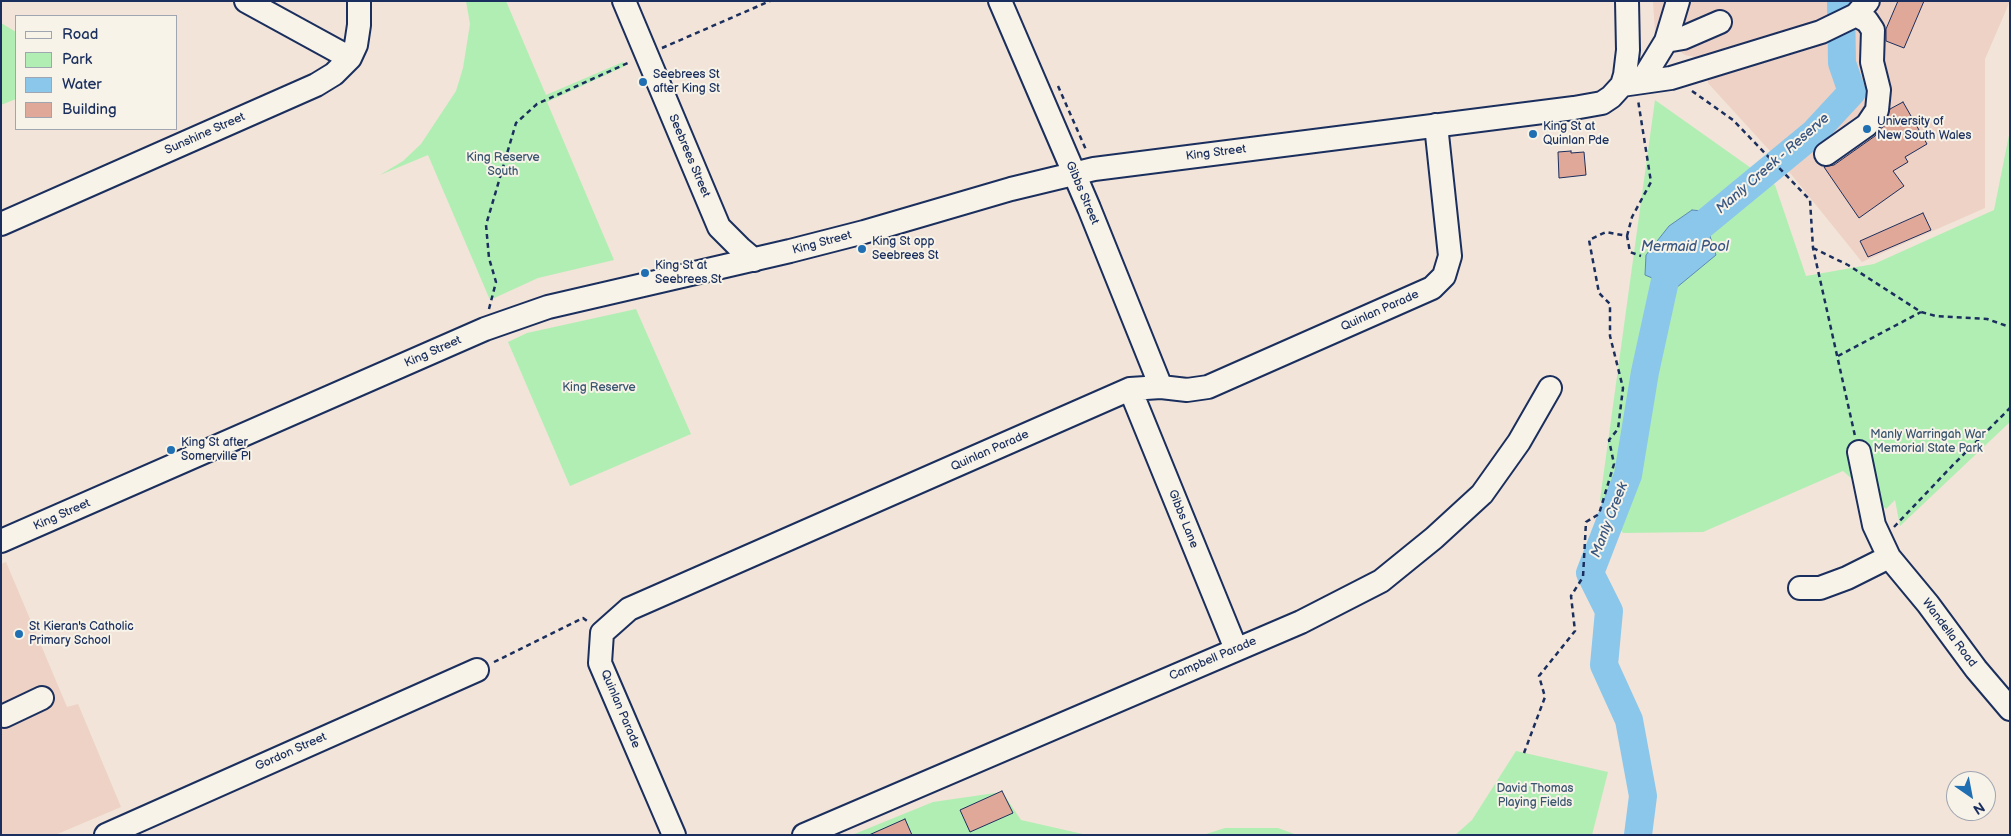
<!DOCTYPE html>
<style>
body{margin:0}
#map{position:relative;width:2011px;height:836px;overflow:hidden;background:#f2e4d8;font-family:"Balsamiq Sans",sans-serif}
canvas{display:block}
.frame{position:absolute;inset:0;border:2px solid #1b2f5e;pointer-events:none}
.legend{position:absolute;left:15px;top:15px;width:162px;height:115px;box-sizing:border-box;background:#f7f3e8;border:1px solid #9fa5b1;margin:0;padding:6px 9px;list-style:none;font-size:15px;color:#1b2f5e}
.legend li{display:flex;align-items:center;gap:10px;height:25px}
.legend b{width:25px;border:1px solid #9fa5b1}
.north{position:absolute;left:1946px;top:771px;width:50px;height:50px;box-sizing:border-box;background:#f7f3e8;border:1px solid #9fa5b1;border-radius:50%;rotate:147deg;font-size:14px;font-weight:700;line-height:20px;text-align:center;color:#1b2f5e}
.north::after{content:'';display:block;margin:auto;width:18px;height:22px;background:#1f6fb2;clip-path:polygon(50% 0,100% 100%,50% 72%,0 100%)}
</style>
<div id="map">
<canvas width="2011" height="836"></canvas>
<div class="frame"></div>
<ul class="legend">
<li><b style="height:6px;background:#f7f3e8"></b>Road</li>
<li><b style="height:14px;background:#b1eeb4"></b>Park</li>
<li><b style="height:14px;background:#8bc7eb"></b>Water</li>
<li><b style="height:14px;background:#e0a899"></b>Building</li>
</ul>
<div class="north">N</div>
</div>
<script>
const ctx = document.querySelector('canvas').getContext('2d');
ctx.lineJoin = 'round';
function paint(path, color) { ctx.fillStyle = color; ctx.fill(path, 'evenodd'); }
const poly = rows => new Path2D(rows.map(r => 'M' + r).join(''));
function stroke(path, color, width, dash) { ctx.strokeStyle = color; ctx.lineWidth = width; ctx.lineCap = dash ? 'butt' : 'round'; ctx.setLineDash(dash || []); ctx.stroke(path); }
function label(font, color, halo, rows, align = 'center') {
  ctx.font = font + ' "Balsamiq Sans",sans-serif'; ctx.lineWidth = 4; ctx.setLineDash([]); ctx.textBaseline = 'middle'; ctx.strokeStyle = halo; ctx.fillStyle = color; for (const [text, x, y, turn = 0] of rows) {
    ctx.save(); ctx.translate(x, y); ctx.rotate((+turn || 0) * Math.PI / 180); ctx.textAlign = isNaN(turn) ? turn : align; if (halo) ctx.strokeText(text, 0, 0); ctx.fillText(text, 0, 0); ctx.restore();
  }
}
paint(poly([
 [1653,1,2010,1,1985,59,1985,208,1862,262,1791,174,1708,83,1710,60,1685,55,1655,32],
 [6,562,67,707,78,704,121,807,55,835,1,835,1,564]
]), '#edd2c5');
paint(poly([
 [466,1,506,1,546,95,623,62,625,66,547,102,614,260,538,278,490,300,428,155,380,175,403,161,421,144,456,91,463,68,470,24],
 [1,23,16,32,16,99,1,105],
 [1655,100,1775,185,1806,276,1874,264,1994,210,2010,130,2010,422,1900,526,1895,500,1886,509,1843,471,1703,532,1623,533,1600,500],
 [636,309,691,434,570,486,508,342,527,333],
 [1516,751,1608,772,1592,835,1455,835,1472,820],
 [1002,792,1021,820,1087,835,852,835,933,802],
 [1225,828,1278,828,1297,835,1203,835]
]), '#b1eeb4');
const water = poly([
 [1692,210,1702,211,1716,255,1676,288,1645,275,1646,255,1669,226,1692,210]
]);
paint(water, '#8bc7eb');
stroke(water, '#5e8ab3', 1);
stroke(poly([
 [1638,835,1643,796,1629,720,1604,665,1609,611,1590,573,1628,475,1645,372,1670,258,1690,235,1814,133,1852,92,1842,63,1841,1]
]), '#8bc7eb', 28);
const building = poly([
 [1898,1,1924,1,1904,48,1886,41,1886,29,1898,1],
 [1903,102,1927,144,1905,157,1908,162,1893,171,1904,186,1859,218,1824,167,1834,165,1875,136,1880,129,1890,122,1887,118,1890,109,1903,102],
 [1571,151,1571,153,1584,152,1586,175,1559,178,1558,152,1571,151],
 [1923,213,1931,230,1868,257,1860,241,1923,213],
 [1002,791,1013,813,970,832,960,810,1002,791],
 [905,819,912,835,869,835,905,819]
]);
paint(building, '#e0a899');
stroke(building, '#1b2f5e', 1);
const minor = poly([
 [246,1,350,58],
 [624,1,719,227,741,249,754,260],
 [1000,1,1089,208,1161,387],
 [1666,41,1683,38,1720,22],
 [1641,82,1666,41,1678,1],
 [1622,85,1671,78,1821,32,1856,15,1868,1],
 [1826,154,1867,125,1877,110,1879,90,1872,62,1873,30,1867,21,1856,15],
 [1,224,316,85,334,74,350,58,356,45,359,25,359,1],
 [1130,389,1236,649],
 [1859,452,1874,525,1889,557,1928,604,1976,669,2010,709],
 [1,541,485,329,548,307,790,251,864,232,1011,189,1094,169,1574,108,1602,103,1611,97,1622,85,1625,75,1628,50,1627,1],
 [1800,588,1820,588,1847,578,1889,557],
 [4,716,42,698],
 [106,835,477,670],
 [674,835,600,663,602,633,629,609,1130,389,1161,387,1187,390,1208,387,1432,288,1444,276,1450,256,1436,125],
 [804,835,1301,622,1381,581,1434,538,1482,494,1519,442,1550,388]
]);
stroke(minor, '#1b2f5e', 26);
stroke(poly([
 [662,48,770,1],
 [1058,86,1087,152],
 [1692,91,1733,120,1810,200,1813,248,1855,436],
 [1627,236,1632,217,1651,182,1638,100],
 [1813,248,1848,265,1921,312,1936,316,1987,319,2010,327],
 [489,309,496,282,489,258,486,225,516,123,537,104,630,62],
 [1838,356,1921,312],
 [1894,527,1952,466,2010,408],
 [494,662,583,618,587,621],
 [1524,753,1545,697,1539,676,1575,631,1571,596,1583,577,1586,522,1599,514,1614,464,1609,440,1618,429,1623,388,1610,336,1610,304,1599,293,1589,240,1606,232,1627,236,1630,252,1641,256]
]), '#1b2f5e', 2.5, [5, 4]);
stroke(minor, '#f7f3e8', 22);
for (const [x, y, r, color] of [
 [643,82,5,"#1f6fb2"],
 [1867,129,5,"#1f6fb2"],
 [1533,134,5,"#1f6fb2"],
 [862,249,5,"#1f6fb2"],
 [645,273,5,"#1f6fb2"],
 [171,450,5,"#1f6fb2"],
 [19,634,5,"#1f6fb2"]
]) { const dot = new Path2D(); dot.arc(x, y, r, 0, 2 * Math.PI); ctx.fillStyle = color; ctx.fill(dot); stroke(dot, '#f7f3e8', 2); }
label('12px', '#1b2f5e', '#f7f3e8', [
 ["Seebrees St",653,75],
 ["after King St",653,89],
 ["University of",1877,122],
 ["New South Wales",1877,136],
 ["King St at",1543,127],
 ["Quinlan Pde",1543,141],
 ["King St opp",872,242],
 ["Seebrees St",872,256],
 ["King St at",655,266],
 ["Seebrees St",655,280],
 ["King St after",181,443],
 ["Somerville Pl",181,457],
 ["St Kieran's Catholic",29,627],
 ["Primary School",29,641]
], 'left');
label('12px', '#1b2f5e', '#f7f3e8', [
 ["Sunshine Street",205,134,-24],
 ["King Street",1216,153,-7],
 ["Seebrees Street",689,156,67],
 ["Gibbs Street",1082,193,67],
 ["King Street",822,243,-15],
 ["Quinlan Parade",1380,311,-24],
 ["King Street",433,352,-24],
 ["Quinlan Parade",990,451,-24],
 ["King Street",62,515,-24],
 ["Gibbs Lane",1183,519,68],
 ["Wandella Road",1949,633,53],
 ["Campbell Parade",1213,659,-23],
 ["Quinlan Parade",620,709,67],
 ["Gordon Street",291,752,-24]
]);
label('12px', '#39556f', '#f7f3e8', [
 ["King Reserve",503,158],
 ["South",503,172],
 ["King Reserve",599,388],
 ["Manly Warringah War",1928,435],
 ["Memorial State Park",1928,449],
 ["David Thomas",1535,789],
 ["Playing Fields",1535,803]
]);
label('italic 14px', '#375581', '#f7f3e8', [
 ["Manly Creek - Reserve",1773,164,-41],
 ["Mermaid Pool",1685,247],
 ["Manly Creek",1610,520,-69]
]);
</script>
